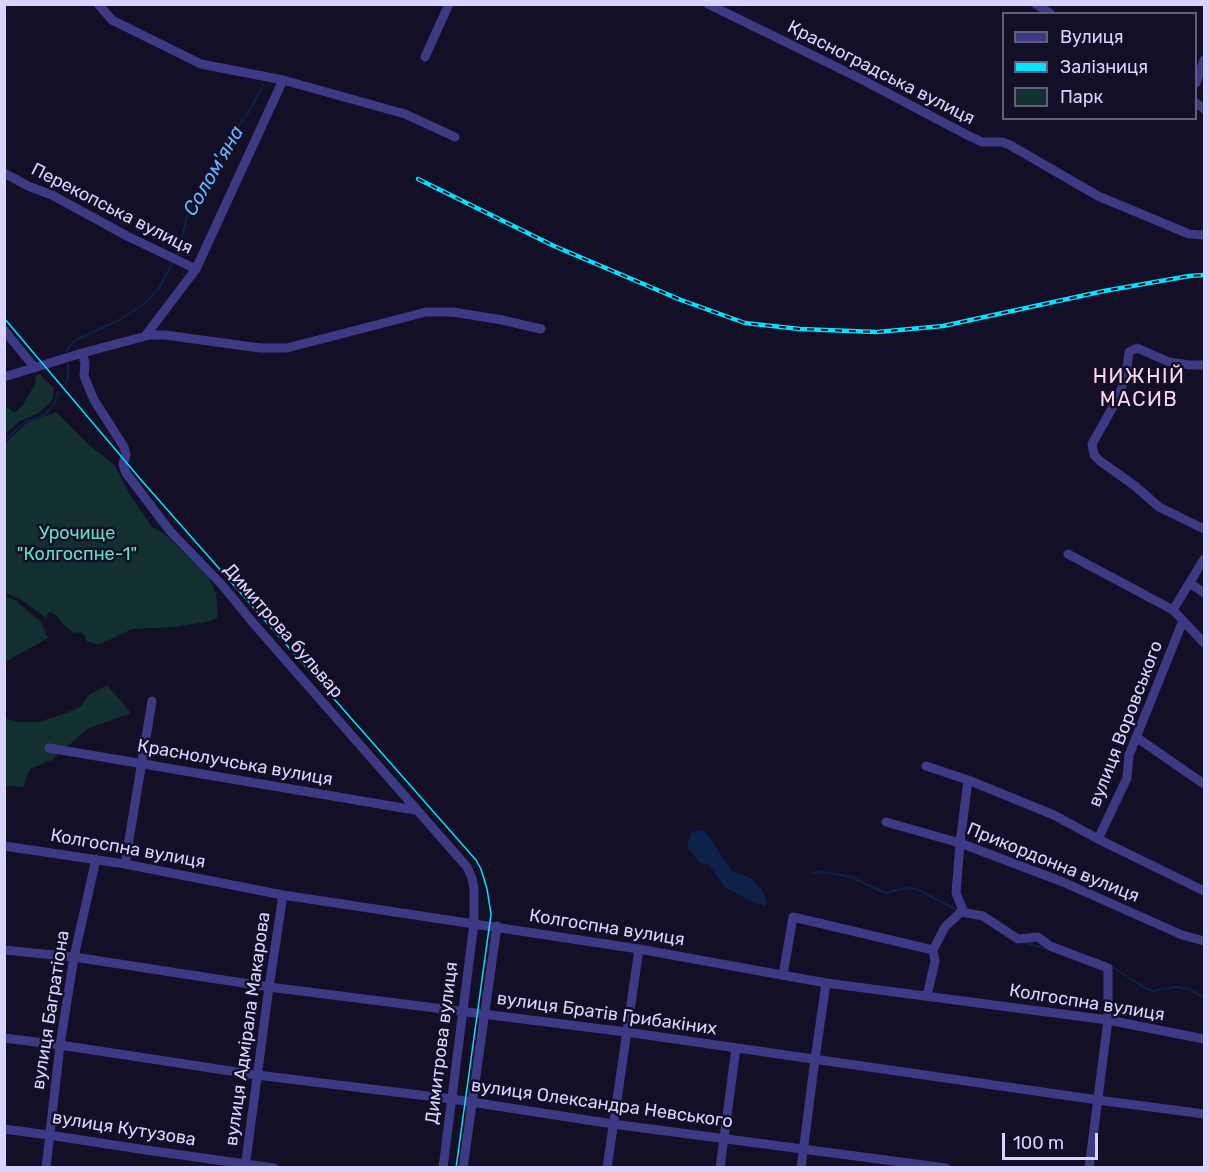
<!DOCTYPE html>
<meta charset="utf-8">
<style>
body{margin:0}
#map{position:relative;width:1209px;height:1172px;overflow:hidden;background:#130f26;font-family:Rubik,sans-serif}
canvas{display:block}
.frame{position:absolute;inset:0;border:6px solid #d9d4ff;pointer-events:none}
.legend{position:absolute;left:1002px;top:12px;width:195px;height:108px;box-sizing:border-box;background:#130f26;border:2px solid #625e7d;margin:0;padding:8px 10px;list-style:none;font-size:18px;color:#d9d4ff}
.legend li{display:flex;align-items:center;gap:12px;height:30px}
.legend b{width:30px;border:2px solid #625e7d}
.scale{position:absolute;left:1002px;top:1133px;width:96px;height:27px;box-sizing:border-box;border:3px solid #d9d4ff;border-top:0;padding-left:8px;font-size:18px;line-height:21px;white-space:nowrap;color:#d9d4ff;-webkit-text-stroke:4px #130f26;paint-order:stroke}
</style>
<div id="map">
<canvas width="1209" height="1172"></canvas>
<div class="frame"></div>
<ul class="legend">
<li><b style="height:8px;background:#3d3a85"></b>Вулиця</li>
<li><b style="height:8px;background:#00e5ff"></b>Залізниця</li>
<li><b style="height:16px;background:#12302f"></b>Парк</li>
</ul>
<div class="scale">100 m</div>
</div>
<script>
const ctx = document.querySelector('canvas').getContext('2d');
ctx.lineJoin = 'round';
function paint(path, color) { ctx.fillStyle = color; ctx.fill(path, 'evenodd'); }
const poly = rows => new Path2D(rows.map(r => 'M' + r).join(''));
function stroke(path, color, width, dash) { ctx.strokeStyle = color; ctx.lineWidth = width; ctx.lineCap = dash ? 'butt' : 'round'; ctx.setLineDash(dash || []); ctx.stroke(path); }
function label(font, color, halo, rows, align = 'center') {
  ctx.font = font + ' Rubik,sans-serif'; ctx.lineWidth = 5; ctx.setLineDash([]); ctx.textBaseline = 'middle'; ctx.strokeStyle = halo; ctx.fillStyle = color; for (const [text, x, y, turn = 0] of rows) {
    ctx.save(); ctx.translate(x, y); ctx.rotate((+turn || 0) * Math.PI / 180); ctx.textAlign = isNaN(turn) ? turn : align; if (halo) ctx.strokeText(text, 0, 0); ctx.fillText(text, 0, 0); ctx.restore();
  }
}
paint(poly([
 [40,374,54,389,53,397,51,402,39,413,20,421,5,434,5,406,12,411,16,412,23,405,35,384,36,376],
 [56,412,86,442,115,466,130,495,152,527,165,534,209,578,216,594,218,617,207,622,174,627,132,629,100,644,96,644,86,641,85,636,81,632,74,633,65,626,57,616,53,613,49,612,46,618,20,599,5,593,5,443,27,423],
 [5,596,16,601,41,622,48,638,5,662],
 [107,685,131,713,87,729,52,760,30,769,23,787,5,786,4,718,17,722,38,722,61,715,80,707,90,694]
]), '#12302f');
paint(poly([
 [702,830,708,835,731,870,752,879,763,891,767,903,765,906,754,903,725,887,709,865,699,862,687,847,691,833]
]), '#0c2248');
stroke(poly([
 [177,256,189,209,194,203,206,183,216,173,226,143,249,112,263,85],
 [67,351,69,347,76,340,121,319,145,303,159,288,174,261],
 [65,384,68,379,68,364],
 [4,441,26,421,32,420,46,414,54,404,58,392],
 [812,873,824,872,851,877,885,893,907,888,917,889,957,910],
 [1026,943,1047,949],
 [1110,965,1145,988,1152,991,1176,987,1187,989,1197,993,1204,999]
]), '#0c2248', 2);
stroke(poly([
 [98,4,112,20,120,24,201,64,283,80,405,114,455,137],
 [708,4,857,77,971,137,982,142,1002,142,1010,145,1098,196,1189,234,1204,235],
 [1036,4,1051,14],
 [425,57,449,4],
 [1196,83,1204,60],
 [1196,103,1204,109],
 [4,173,28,186,52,195,127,236,196,269,146,335],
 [196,269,283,80],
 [4,330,35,368],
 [82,353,85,362,84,376,94,400,124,447,126,455,123,464,126,473,170,531,223,586,254,624,467,867,472,878,474,889,474,923,443,1168],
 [1204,365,1190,365,1169,362,1137,348,1129,352,1126,374,1121,390,1114,405,1092,444,1094,455,1100,461,1135,486,1159,507,1204,529],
 [4,377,82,353,150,335,165,335,260,348,287,348,426,312,453,312,502,320,541,329],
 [1068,554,1173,610,1204,643],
 [1190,583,1204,593],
 [1173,610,1204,559],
 [1136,737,1204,784],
 [49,748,415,810],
 [926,766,968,780,1054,815,1098,839,1204,891],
 [886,822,960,843,1063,882,1182,935,1204,941],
 [1098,839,1127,778,1129,755,1183,621],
 [4,846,125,864,283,895,639,949,826,983,1108,1020,1204,1039],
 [125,864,152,701],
 [961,912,983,916,1018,939,1038,937,1050,946,1108,968,1108,1020,1089,1168],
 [4,950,74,957,269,987,626,1032,1098,1100,1204,1114],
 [933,950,945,927,963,910,956,893,960,843,968,780],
 [783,975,793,917,933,950],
 [927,996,935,961,933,950],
 [4,1038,60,1045,257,1075,452,1099,613,1124,946,1168],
 [4,1129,49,1135,146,1150,274,1168],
 [46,1168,60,1045,74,957,96,859],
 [245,1168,269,987,283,895],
 [463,1168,497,926],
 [607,1168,639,949],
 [720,1168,736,1048],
 [801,1168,815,1059,826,983]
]), '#3d3a85', 9);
stroke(poly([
 [4,318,142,481,476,860,481,869,487,889,491,914,456,1168]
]), '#00e5ff', 1.5);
const rail = poly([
 [418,179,554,246,681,300,745,323,800,329,877,332,943,326,1104,291,1189,276,1204,275]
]);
stroke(rail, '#00e5ff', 4.5);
stroke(rail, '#130f26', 2, [7]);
label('18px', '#d9d4ff', '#130f26', [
 ["Красноградська вулиця",881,73,27],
 ["Перекопська вулиця",112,209,27],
 ["Димитрова бульвар",283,631,49],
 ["вулиця Воровського",1126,724,-69],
 ["Краснолучська вулиця",235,763,10],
 ["Колгоспна вулиця",128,849,10],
 ["Прикордонна вулиця",1053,863,22],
 ["Колгоспна вулиця",607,928,9],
 ["Колгоспна вулиця",1087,1003,9],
 ["вулиця Багратіона",51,1010,-81],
 ["вулиця Братів Грибакіних",607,1014,8],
 ["вулиця Адмірала Макарова",248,1029,-82],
 ["Димитрова вулиця",442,1043,-83],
 ["вулиця Олександра Невського",602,1104,8],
 ["вулиця Кутузова",124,1129,9]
]);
label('18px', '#5fe0c0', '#130f26', [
 ["Урочище",77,534],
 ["\"Колгоспне-1\"",77,555]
]);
label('italic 20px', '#62b6ff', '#130f26', [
 ["Солом'яна",214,171,-60]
]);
ctx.letterSpacing = '1.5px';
label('20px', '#ffd6f0', '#130f26', [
 ["НИЖНІЙ",1139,377],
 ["МАСИВ",1139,400]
]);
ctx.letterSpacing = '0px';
</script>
